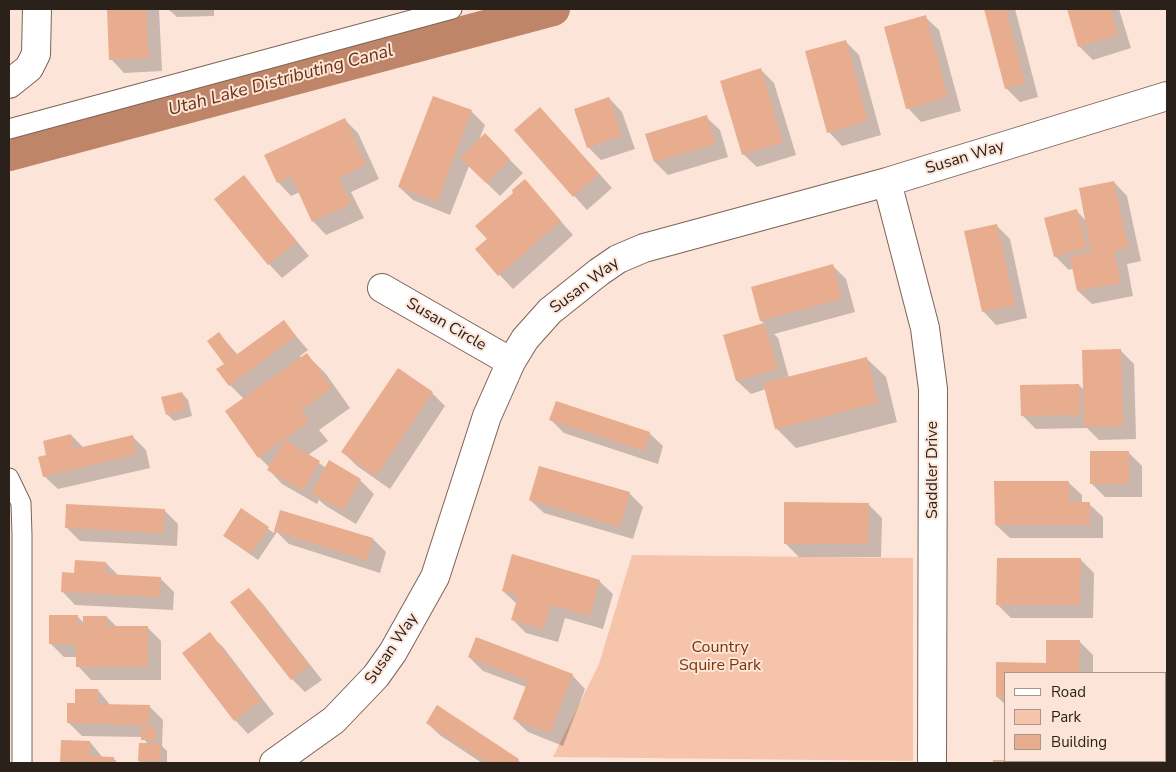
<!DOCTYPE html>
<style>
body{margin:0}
#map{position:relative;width:1176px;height:772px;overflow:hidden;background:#fce4d8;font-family:"Nunito Sans",sans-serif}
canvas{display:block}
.frame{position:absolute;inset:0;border:10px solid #2b211b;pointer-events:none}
.legend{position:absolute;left:1004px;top:672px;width:162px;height:90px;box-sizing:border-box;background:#fce4d8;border:1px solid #a8968c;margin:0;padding:6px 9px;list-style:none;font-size:15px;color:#2b211b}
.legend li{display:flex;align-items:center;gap:10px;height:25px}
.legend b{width:25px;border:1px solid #a8968c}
</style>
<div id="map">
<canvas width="1176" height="772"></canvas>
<div class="frame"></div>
<ul class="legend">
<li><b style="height:6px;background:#fff"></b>Road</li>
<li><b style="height:14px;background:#f6c4ab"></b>Park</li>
<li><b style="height:14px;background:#e8ac8e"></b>Building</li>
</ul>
</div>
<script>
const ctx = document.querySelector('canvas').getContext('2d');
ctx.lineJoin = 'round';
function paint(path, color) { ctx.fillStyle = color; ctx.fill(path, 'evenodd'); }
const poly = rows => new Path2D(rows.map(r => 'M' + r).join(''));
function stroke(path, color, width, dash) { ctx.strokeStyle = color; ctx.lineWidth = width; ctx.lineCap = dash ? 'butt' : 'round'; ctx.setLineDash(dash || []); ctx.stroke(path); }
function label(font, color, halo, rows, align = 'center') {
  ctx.font = font + ' "Nunito Sans",sans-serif'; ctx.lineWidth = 4; ctx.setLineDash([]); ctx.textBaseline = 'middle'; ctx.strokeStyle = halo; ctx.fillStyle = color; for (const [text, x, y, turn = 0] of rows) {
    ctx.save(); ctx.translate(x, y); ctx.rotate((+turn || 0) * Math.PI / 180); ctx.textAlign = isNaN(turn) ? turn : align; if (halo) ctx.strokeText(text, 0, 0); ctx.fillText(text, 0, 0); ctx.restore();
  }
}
paint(poly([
 [632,555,913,558,913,761,553,757,599,664]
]), '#f6c4ab');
paint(poly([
 [108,9,159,9,162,71,124,73,111,59],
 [168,9,214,9,214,16,177,17],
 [985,9,1015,9,1038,97,1020,102,1006,88],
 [1068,9,1119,9,1131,48,1093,60,1079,46],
 [925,17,939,30,961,111,921,122,908,108],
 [845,41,859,55,881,135,842,146,829,132],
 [761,70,774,83,796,155,757,167,743,154],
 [434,97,472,112,485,125,479,140,485,135,523,173,500,196,469,166,450,215,413,200,399,187],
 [609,98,622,112,635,149,601,160,588,147],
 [706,117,720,130,728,157,668,175,655,162],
 [344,119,358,133,379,179,351,192,364,218,326,235,313,221,300,192,291,196,278,182],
 [553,122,612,188,587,210,515,130],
 [244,177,309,256,282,278,269,264],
 [525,181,573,235,513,289,476,250,488,239,515,193],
 [1114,182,1127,196,1141,261,1127,264,1133,296,1092,304,1078,291,1074,268,1069,270,1055,256,1076,210,1086,221],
 [997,226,1010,239,1027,318,996,325,983,311],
 [833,266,846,279,855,312,774,334,778,338,789,378,866,358,886,377,897,422,796,448,776,428,766,389,751,394,737,381,725,336,765,324,761,321,752,288],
 [284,322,308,350,300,356,302,358,307,355,326,374,350,408,319,430,328,441,308,455,326,468,330,462,360,480,374,494,356,524,326,506,319,500,317,504,282,484,269,470,270,468,259,457,244,399,230,385,219,334,238,355],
 [1121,351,1134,364,1136,439,1099,440,1087,428,1036,429,1022,415,1079,385,1085,391],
 [182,393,188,400,192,416,174,421,167,414],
 [432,393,445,406,390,489,357,466,343,452],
 [551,420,649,433,663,446,658,464,564,433],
 [71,435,84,448,133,437,146,450,150,468,58,489,44,476,47,456],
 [1129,453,1142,466,1142,497,1105,497,1091,483],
 [1068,482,1082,495,1082,504,1089,504,1103,517,1103,538,1010,538,996,525],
 [629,493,643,507,633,539,544,513,530,500],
 [868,504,882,518,881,557,799,557,785,543],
 [164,510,178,524,177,546,80,541,66,527],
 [241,510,274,533,281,511,373,539,386,552,380,573,289,544,277,532,258,560,224,536],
 [1080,559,1094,573,1093,618,1011,618,997,604],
 [106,563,119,576,160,578,174,592,173,610,75,605,62,591],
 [599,581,613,594,603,629,565,618,558,642,526,633,512,619,517,604,503,591],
 [249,589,262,603,322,680,305,692,292,679],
 [77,616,85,624,107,617,117,627,148,628,161,641,161,680,91,680,78,666,78,657,64,657,50,643],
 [209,634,223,647,274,714,248,734,235,720],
 [1079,641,1093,655,1093,673,1005,673,1005,704,997,697,997,663,1048,664],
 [469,657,572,675,585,689,563,746,528,732,514,719,526,687,483,671],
 [98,690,111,706,149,706,163,720,162,746,167,751,167,763,142,763,139,761,148,744,142,737,82,736,68,722,76,704],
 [438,707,518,760,521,763,482,763,441,736,427,723],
 [62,741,90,742,103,758,113,758,118,763,61,763],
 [995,761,1091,761,1093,763,995,763],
 [1097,761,1160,761,1160,763,1097,763]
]), '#0003');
stroke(poly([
 [9,154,553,9]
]), '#be8568', 34);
paint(poly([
 [107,9,146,9,149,58,109,60],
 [984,9,1006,9,1025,83,1005,89],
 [1067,9,1110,9,1118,35,1078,47],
 [926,15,948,97,906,109,884,27],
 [846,40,868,121,827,133,805,51],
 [761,68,783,142,742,155,720,81],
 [433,96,472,110,437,202,398,187],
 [609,97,622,136,587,148,574,109],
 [540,107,599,174,573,197,514,130],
 [707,115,715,144,654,162,645,134],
 [345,118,366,165,339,178,351,204,312,222,291,176,277,183,264,155],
 [485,133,510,159,486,183,460,158],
 [244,175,297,242,268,265,214,199],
 [525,179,561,221,498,276,475,249,487,239,475,226,513,193,512,190],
 [1114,181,1128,248,1114,251,1121,283,1077,291,1070,257,1091,252,1079,188],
 [1077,209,1087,248,1054,257,1044,218],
 [997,224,1015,305,982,312,964,231],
 [833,264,842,299,760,321,751,287],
 [284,320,296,336,229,386,216,369,224,364,207,341,219,332,236,355],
 [764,323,778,369,736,381,723,335],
 [1121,349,1123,426,1084,427,1082,350],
 [307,353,332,388,301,410,309,422,258,458,225,411],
 [867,357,878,403,775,429,763,383],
 [398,368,433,392,376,476,341,452],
 [1079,384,1080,415,1021,416,1020,385],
 [182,392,186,410,166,415,161,397],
 [556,401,650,432,644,451,549,420],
 [71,434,74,449,133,435,137,454,43,477,38,457,46,455,43,441],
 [285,440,320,461,303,491,267,470],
 [1090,451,1129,451,1129,484,1090,484],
 [329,460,361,479,343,511,311,493],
 [539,466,630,492,620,527,529,500],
 [994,481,1069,481,1069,502,1090,502,1090,525,995,525],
 [784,502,869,503,868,544,784,544],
 [66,504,165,509,164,533,65,528],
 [241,508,269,527,251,554,223,536],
 [280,510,373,538,367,561,274,531],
 [512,554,600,580,590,616,551,605,544,629,511,620,518,596,502,591],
 [997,558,1081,558,1080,605,996,605],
 [75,560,106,562,106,574,161,577,160,597,61,592,62,572,74,573],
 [249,588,309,666,291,680,230,602],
 [49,615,78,615,78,626,83,626,83,616,107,616,107,626,148,626,148,667,76,667,76,644,49,644],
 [210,632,261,700,234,721,182,653],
 [476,637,573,674,550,733,513,719,528,681,468,657],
 [1046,640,1080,640,1079,673,1005,673,1005,698,996,697,996,662,1046,663],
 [75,689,98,689,98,704,150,705,149,725,67,723,67,703,75,703],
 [437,705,519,759,516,763,487,763,426,723],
 [141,727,156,727,156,740,141,740],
 [61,740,90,741,90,756,114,757,114,763,60,763],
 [139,743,161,743,161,761,138,761],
 [993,760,1091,761,1091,763,993,763],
 [1096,761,1147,761,1148,763,1096,763]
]), '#e8ac8e');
const lane = poly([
 [9,129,452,9],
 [9,478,21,503,22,535,22,763]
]);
const street = poly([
 [9,84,29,68,36,54,37,9],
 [887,182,925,328,933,389,932,763],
 [382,288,511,362],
 [274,763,334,720,376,676,393,652,435,577,487,416,511,362,525,339,550,311,599,272,618,259,644,248,887,182,1167,96]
]);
stroke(lane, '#7d6356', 21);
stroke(street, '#7d6356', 30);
stroke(lane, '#fff', 19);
stroke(street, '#fff', 28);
label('16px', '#2b211b', '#fce4d8', [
 ["Susan Way",965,158,-17],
 ["Susan Way",585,286,-37],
 ["Susan Circle",446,325,30],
 ["Saddler Drive",933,470,-90],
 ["Susan Way",392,649,-56]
]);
label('16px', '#7d3605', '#fce4d8', [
 ["Country",720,648],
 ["Squire Park",720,666]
]);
label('italic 18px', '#693211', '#fce4d8', [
 ["Utah Lake Distributing Canal",281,81,-15]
]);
</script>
